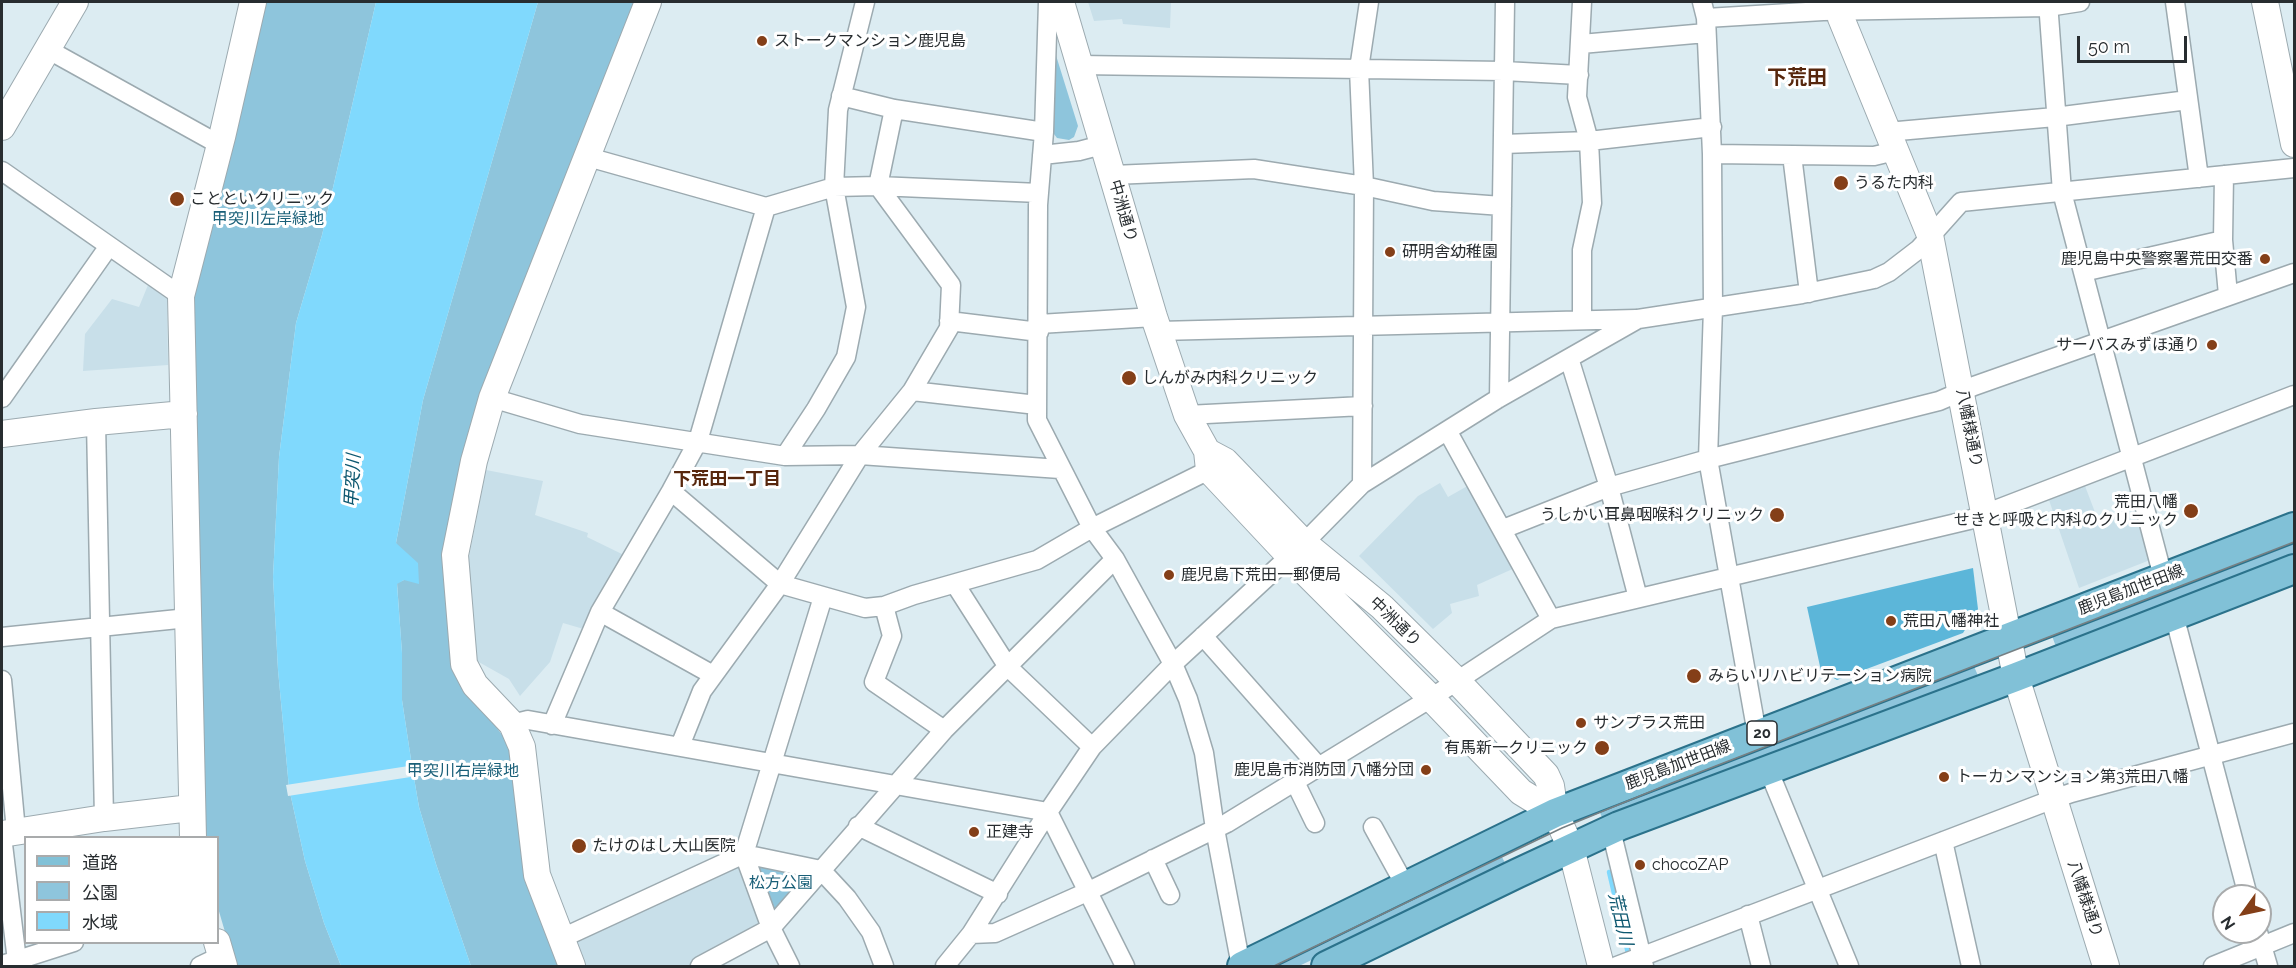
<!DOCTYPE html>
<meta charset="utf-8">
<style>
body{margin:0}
#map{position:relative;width:2296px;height:968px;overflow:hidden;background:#dcecf2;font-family:Raleway,"Noto Sans JP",sans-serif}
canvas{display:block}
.frame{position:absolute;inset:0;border:3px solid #282d30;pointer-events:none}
.legend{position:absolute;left:24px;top:836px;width:195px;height:108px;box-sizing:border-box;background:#fff;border:2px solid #a9abac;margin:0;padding:8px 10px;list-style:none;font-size:18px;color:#282d30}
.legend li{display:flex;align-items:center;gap:12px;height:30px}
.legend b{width:30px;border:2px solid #a9abac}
.north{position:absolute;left:2212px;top:884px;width:60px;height:60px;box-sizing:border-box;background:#fff;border:2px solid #a9abac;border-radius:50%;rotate:237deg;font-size:16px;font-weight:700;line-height:24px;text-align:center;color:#282d30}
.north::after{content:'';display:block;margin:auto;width:21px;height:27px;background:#843f18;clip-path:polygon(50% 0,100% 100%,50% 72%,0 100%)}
.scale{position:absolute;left:2077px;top:36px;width:110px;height:27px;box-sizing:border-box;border:3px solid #282d30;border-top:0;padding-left:8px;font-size:18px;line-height:21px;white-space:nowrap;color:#282d30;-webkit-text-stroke:4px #fff;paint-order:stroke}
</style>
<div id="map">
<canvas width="2296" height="968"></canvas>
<div class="frame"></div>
<ul class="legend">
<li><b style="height:8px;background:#81c1d7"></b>道路</li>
<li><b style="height:16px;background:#8ec5dc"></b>公園</li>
<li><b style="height:16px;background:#80d9fd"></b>水域</li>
</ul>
<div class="north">N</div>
<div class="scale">50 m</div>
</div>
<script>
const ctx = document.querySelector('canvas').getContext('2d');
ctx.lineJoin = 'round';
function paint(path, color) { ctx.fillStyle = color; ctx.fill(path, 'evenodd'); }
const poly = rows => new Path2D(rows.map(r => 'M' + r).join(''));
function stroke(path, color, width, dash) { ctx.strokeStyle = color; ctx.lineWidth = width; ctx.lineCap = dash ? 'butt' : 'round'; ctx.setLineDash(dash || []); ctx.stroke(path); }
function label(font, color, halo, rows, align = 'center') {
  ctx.font = font + ' Raleway,"Noto Sans JP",sans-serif'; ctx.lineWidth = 6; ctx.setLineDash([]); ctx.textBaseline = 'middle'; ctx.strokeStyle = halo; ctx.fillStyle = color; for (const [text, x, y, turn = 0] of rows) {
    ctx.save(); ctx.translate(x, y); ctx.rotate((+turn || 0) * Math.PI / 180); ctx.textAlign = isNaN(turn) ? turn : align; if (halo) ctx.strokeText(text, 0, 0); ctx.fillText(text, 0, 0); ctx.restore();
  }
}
paint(poly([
 [1088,2,1171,2,1170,28,1123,24,1122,19,1094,21],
 [148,285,167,299,168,365,83,371,85,334,112,299,139,307],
 [486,470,543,481,535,515,588,533,587,537,626,556,587,630,563,623,550,662,520,696,509,679,477,661,468,562],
 [1440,483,1448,497,1471,484,1517,567,1477,585,1479,596,1450,604,1452,613,1433,629,1359,556,1418,496],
 [2085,486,2098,520,2111,515,2116,525,2139,516,2150,560,2079,588,2049,500],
 [737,864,743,866,763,921,761,927,691,966,586,966,575,938]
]), '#c8dfe9');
paint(poly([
 [263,2,376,2,322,235,296,323,279,457,273,577,278,670,289,788,305,861,324,923,341,966,235,966,218,908,218,838,202,838,192,300],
 [538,2,638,2,478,402,454,662,455,675,507,741,512,760,527,882,559,966,471,966,436,864,419,807,412,766,402,700,402,653,397,583,404,580,396,543,423,400],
 [1054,49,1078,126,1074,137,1069,140,1057,138,1051,130],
 [2294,538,2294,555,2056,647,2051,633],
 [1973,664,1979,678,1604,822,1598,808],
 [1500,853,1507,867,1299,966,1272,966],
 [761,861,805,871,808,877,773,913,756,866]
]), '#8ec5dc');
paint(poly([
 [1973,568,1978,609,1963,633,1837,680,1821,671,1807,607]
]), '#5cb6d9');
paint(poly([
 [376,2,538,2,423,400,396,543,418,563,419,584,404,580,397,584,402,653,402,700,412,766,419,807,436,864,471,966,341,966,324,923,305,861,289,788,278,670,273,577,279,457,296,323,322,235]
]), '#80d9fd');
paint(poly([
 [415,765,417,776,288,796,286,785]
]), '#dcecf2');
stroke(poly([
 [1609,872,1629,958]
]), '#80d9fd', 4.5);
const street = poly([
 [1048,2,1044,132,1038,205,1037,420,1092,528,1115,559,1173,664,1188,699,1204,753,1215,829,1241,966],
 [1582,2,1577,97,1589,141,1592,203,1582,250,1582,320],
 [1702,2,1706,18,1712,154,1713,308,1708,459,1757,734],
 [2048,2,2062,192,2163,577],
 [2175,2,2199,178],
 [1706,18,1823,11,2048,7,2080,2],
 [1581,44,1706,33],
 [47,49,220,145],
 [1079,65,1504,71,1579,75],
 [841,96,894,109,1044,132],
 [1887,132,2055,117,2188,100],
 [1503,144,1589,141,1712,127],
 [1712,154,1874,156,1895,151],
 [1042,155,1079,151,1102,145],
 [1792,155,1809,293],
 [588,157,766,207,834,187,878,186,1039,193],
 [2,171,181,296],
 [1113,175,1254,169,1364,186,1433,201,1502,206],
 [2224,175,2223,240,2228,295],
 [2083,272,2223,240],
 [949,321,1039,332],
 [1039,324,1154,317],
 [1159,331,1636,319],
 [1569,358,1609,487,1638,598],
 [912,391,1037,405],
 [2,398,109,246],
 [492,398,580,424,785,456,860,455,1060,469],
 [1499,398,1505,2],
 [1187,415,1363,406],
 [96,422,104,818],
 [1448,432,1551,619],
 [785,456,816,409,846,357,856,307,834,187,838,110,865,2],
 [1362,484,1364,186,1359,69,1369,2],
 [671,491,780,584,865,608,884,606,914,595,1037,560,1092,528,1209,470],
 [1503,529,1609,487,1708,459,1939,401,1974,386,2294,273],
 [955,584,1008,667,1092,747],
 [884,606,892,636,874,682,944,730],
 [600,612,713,675],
 [2174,615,2248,896],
 [1203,636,1318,766],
 [2,637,188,618],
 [2,680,16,831],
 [512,724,528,720,1048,812,1125,966],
 [552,725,600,612,671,491,698,441,766,207],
 [680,746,702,691,780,584,860,455,912,391,949,328,951,285,878,186,894,109],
 [1768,769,1849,966],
 [1294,780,1315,823],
 [858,826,998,894],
 [1373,827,1406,887],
 [1611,830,1644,966],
 [2,836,17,961],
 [1943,841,1971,966],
 [1153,859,1170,895],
 [1748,915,1761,966],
 [2258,932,2268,966],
 [971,934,995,933,1087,892,1227,823,1431,698,1551,619,1969,520,2294,395],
 [560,939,744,854,821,870,847,898,871,932,884,966],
 [2,965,74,942],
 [200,966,221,956],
 [700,966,771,928,944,730,1115,559],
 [790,966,771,928,744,854,823,597],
 [945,966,971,934,1048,812,1092,747,1173,664,1304,543,1362,484,1499,398,1638,319,1802,294,1874,279,1889,272,1919,249,1961,202,2294,168],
 [1617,966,2043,803,2071,793,2294,733],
 [2213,966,2294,933]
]);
const secondary = poly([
 [1061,2,1154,317,1187,415,1207,451,1209,470,1300,567,1431,698,1521,792,1555,813],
 [1837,2,1841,18,1930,235,2016,677,2106,966],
 [2265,2,2294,144],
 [2,127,75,2],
 [2,434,96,422,184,414],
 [1210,453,1225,461,1304,543,1382,607,1457,681,1546,775,1551,786,1555,813,1571,848,1601,966],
 [2,834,104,818,191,808],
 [193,838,181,296,222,137,253,2],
 [217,942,224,966],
 [572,966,537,875,522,747,512,724,475,685,464,664,455,555,474,461,492,398,648,2]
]);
const primary = poly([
 [1242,966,1555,813,2294,527],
 [1326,966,1518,873,1619,826,2016,677,2294,569]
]);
stroke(street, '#9caab0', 21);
stroke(secondary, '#9caab0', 28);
stroke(primary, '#2b728b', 32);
stroke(street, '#fff', 18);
stroke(secondary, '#fff', 26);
stroke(primary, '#81c1d7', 28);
stroke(poly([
 [1274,966,1562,828,1664,786,2294,542]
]), '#768084', 1.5);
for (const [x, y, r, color] of [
 [762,41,6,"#843f18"],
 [1841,183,8,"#843f18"],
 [177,199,8,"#843f18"],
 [1390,252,6,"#843f18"],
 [2265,259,6,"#843f18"],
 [2212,345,6,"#843f18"],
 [1129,378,8,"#843f18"],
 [2191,511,8,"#843f18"],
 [1777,515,8,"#843f18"],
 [1169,575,6,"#843f18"],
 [1891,621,6,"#843f18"],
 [1694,676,8,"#843f18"],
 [1581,723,6,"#843f18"],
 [1602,748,8,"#843f18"],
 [1426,770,6,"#843f18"],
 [1944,777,6,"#843f18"],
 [974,832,6,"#843f18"],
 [579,846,8,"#843f18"],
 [1640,865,6,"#843f18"]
]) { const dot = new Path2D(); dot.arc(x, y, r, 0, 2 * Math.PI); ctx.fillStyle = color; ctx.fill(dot); stroke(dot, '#fff', 2); }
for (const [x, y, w] of [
 [1762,733,30]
]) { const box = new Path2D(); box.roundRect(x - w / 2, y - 12, w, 24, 4.5); ctx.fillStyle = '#fff'; ctx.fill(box); stroke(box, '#282d30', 1.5); }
label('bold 15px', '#282d30', null, [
 ["20",1762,733]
]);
label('16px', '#282d30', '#fff', [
 ["ストークマンション鹿児島",774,41],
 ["うるた内科",1854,183],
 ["ことといクリニック",190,199],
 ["研明舎幼稚園",1402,252],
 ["鹿児島中央警察署荒田交番",2253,259,"right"],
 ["サーバスみずほ通り",2200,345,"right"],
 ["しんがみ内科クリニック",1142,378],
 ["荒田八幡",2178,502,"right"],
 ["せきと呼吸と内科のクリニック",2178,520,"right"],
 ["うしかい耳鼻咽喉科クリニック",1764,515,"right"],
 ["鹿児島下荒田一郵便局",1181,575],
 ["荒田八幡神社",1903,621],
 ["みらいリハビリテーション病院",1708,676],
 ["サンプラス荒田",1593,723],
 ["有馬新一クリニック",1588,748,"right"],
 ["鹿児島市消防団 八幡分団",1414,770,"right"],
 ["トーカンマンション第3荒田八幡",1956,777],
 ["正建寺",986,832],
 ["たけのはし大山医院",592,846],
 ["chocoZAP",1652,865]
], 'left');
label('16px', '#282d30', '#fff', [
 ["中洲通り",1123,211,74],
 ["八幡様通り",1969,428,79],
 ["鹿児島加世田線",2131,590,-21],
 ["中洲通り",1395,622,44],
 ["鹿児島加世田線",1678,765,-21],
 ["八幡様通り",2085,899,72]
]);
label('16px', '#195f78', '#fff', [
 ["甲突川左岸緑地",268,219],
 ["甲突川右岸緑地",463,771],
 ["松方公園",781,883]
]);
label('bold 18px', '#57270d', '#fff', [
 ["下荒田一丁目",727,480]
]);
label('italic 18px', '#0e5870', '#fff', [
 ["甲突川",353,481,-87],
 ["荒田川",1620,919,77]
]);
label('bold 20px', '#57270d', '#fff', [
 ["下荒田",1797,78]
]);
</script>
